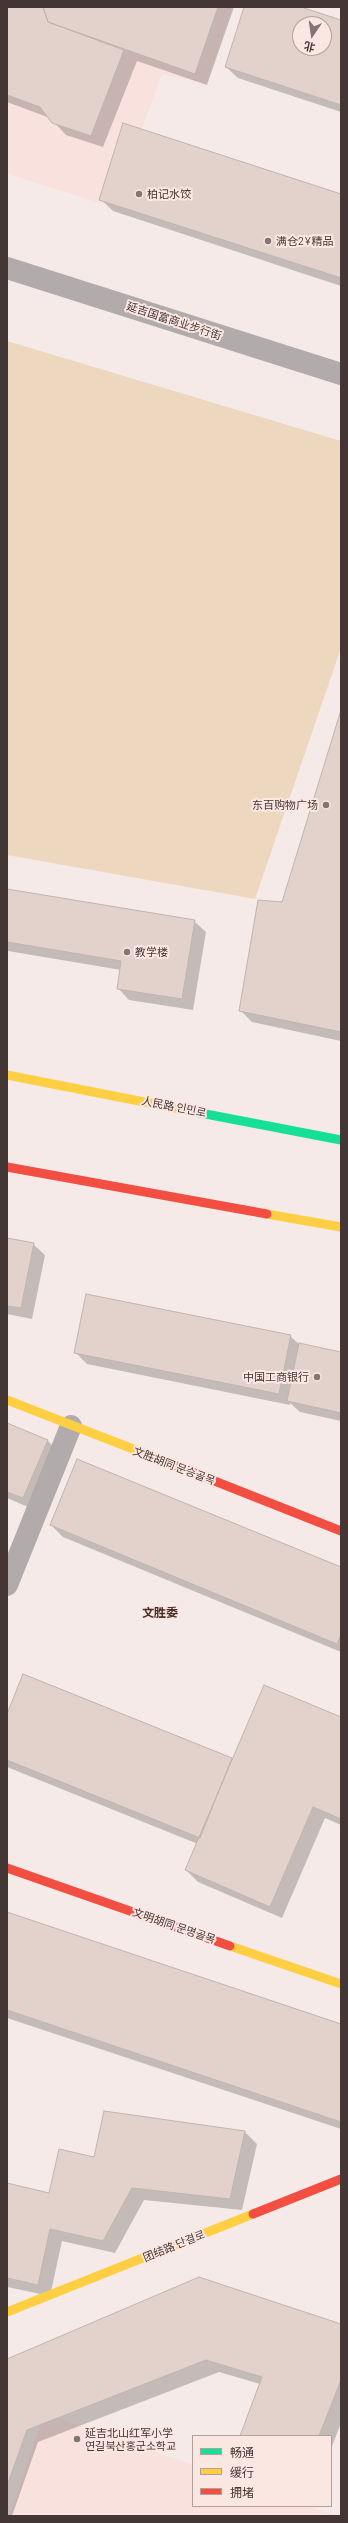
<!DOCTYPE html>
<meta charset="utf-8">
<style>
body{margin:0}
#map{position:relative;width:348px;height:2523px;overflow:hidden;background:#f5eae8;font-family:Barlow,"Noto Sans SC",sans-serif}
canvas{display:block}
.frame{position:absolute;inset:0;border:8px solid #443634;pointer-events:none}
.legend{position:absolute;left:192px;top:2435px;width:140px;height:72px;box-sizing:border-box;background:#fbe7e2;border:1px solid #b2a09c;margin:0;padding:5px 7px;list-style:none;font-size:12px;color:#443634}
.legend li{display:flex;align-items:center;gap:8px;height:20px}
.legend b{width:20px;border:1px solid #b2a09c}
.north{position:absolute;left:292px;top:16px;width:40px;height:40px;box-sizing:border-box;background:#fbe7e2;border:1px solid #b2a09c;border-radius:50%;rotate:193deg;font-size:11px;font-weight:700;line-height:16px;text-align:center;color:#443634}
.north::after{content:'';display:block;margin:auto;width:14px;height:18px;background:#827573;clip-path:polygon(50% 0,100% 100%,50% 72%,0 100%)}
</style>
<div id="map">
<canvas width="348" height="2523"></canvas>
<div class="frame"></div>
<ul class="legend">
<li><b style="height:5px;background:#16e098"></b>畅通</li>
<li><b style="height:5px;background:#ffcf43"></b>缓行</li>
<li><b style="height:5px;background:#f24e42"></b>拥堵</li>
</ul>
<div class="north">北</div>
</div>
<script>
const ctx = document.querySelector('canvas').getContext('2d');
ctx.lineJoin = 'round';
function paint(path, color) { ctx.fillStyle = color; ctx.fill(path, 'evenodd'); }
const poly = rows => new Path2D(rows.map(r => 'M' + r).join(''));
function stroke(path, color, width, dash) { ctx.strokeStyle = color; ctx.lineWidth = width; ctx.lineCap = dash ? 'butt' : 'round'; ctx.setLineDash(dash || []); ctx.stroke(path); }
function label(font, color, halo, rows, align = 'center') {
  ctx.font = font + ' Barlow,"Noto Sans SC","Noto Sans KR",sans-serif'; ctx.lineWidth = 4; ctx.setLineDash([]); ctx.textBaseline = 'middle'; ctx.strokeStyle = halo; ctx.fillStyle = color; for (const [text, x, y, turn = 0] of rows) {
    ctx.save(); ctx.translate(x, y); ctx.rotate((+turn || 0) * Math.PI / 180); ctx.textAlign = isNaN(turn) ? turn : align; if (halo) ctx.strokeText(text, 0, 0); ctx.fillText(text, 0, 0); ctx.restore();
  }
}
paint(poly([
 [7,7,233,7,206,84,162,74,113,207,7,174],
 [44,2413,193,2465,193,2506,308,2506,336,2516,9,2516]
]), '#f9e2dd');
paint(poly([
 [7,341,341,441,341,648,255,899,7,855]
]), '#eed7bf');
paint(poly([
 [7,7,234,7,207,85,137,61,103,147,66,135,50,118,7,102],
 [245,7,298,7,341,21,341,112,238,78,226,67],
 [300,24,324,24,324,48,300,48],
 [341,195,341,286,113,211,101,199],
 [341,713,341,1041,252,1022,240,1010,282,903],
 [7,890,194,921,206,932,193,1010,129,1000,118,988,121,970,8,951,7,959],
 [7,1239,33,1244,45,1255,32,1319,7,1314],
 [290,1336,299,1344,341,1353,341,1421,300,1412,290,1403,290,1405,87,1364,76,1353],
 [7,1424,47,1440,60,1453,35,1510,7,1498],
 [51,1525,341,1568,341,1652,63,1537],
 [24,1675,233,1759,341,1718,341,1825,325,1818,282,1918,198,1882,186,1870,198,1844,7,1767,7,1717],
 [7,1913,341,2025,341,2129,7,2018],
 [245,2132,257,2144,242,2210,144,2200,115,2253,62,2241,50,2296,7,2287,7,2184,50,2194,94,2158],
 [341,2325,341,2423,331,2449,331,2436,241,2436,260,2384,219,2372,38,2442,12,2516,7,2516,7,2360]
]), '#0003');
const building = poly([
 [7,7,43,7,48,22,124,50,91,136,52,123,40,107,7,95,7,7],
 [43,7,218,7,195,74,48,22,43,7],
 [244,7,301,7,341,20,341,105,225,67,244,7],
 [300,24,324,24,324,48,300,48,300,24],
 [123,123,341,194,341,278,99,200,123,123],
 [341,710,341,1032,239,1011,258,900,282,902,341,710],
 [7,889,195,920,182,999,117,989,121,961,7,942,7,889],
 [7,1238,34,1243,21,1308,7,1306,7,1238],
 [86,1294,291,1335,279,1394,74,1353,86,1294],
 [299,1343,341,1352,341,1413,287,1401,299,1343],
 [7,1423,48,1440,23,1498,7,1492,7,1423],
 [77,1459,341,1567,341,1635,337,1644,50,1525,77,1459],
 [23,1674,232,1758,200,1838,7,1760,7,1714,23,1674],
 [264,1685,341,1717,341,1819,313,1807,270,1907,185,1870,264,1685],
 [7,1912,341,2024,341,2122,7,2010,7,1912],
 [104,2111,245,2131,230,2199,132,2188,103,2241,50,2229,38,2285,7,2278,7,2183,49,2193,59,2149,94,2157,104,2111],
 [199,2277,341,2324,341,2380,319,2436,240,2436,262,2377,206,2360,27,2430,7,2486,7,2359,199,2277]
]);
paint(building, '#e2d2cb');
stroke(building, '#beb4b0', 1);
stroke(poly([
 [7,268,341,374],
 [7,1585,71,1426]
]), '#b1abab', 22);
stroke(poly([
 [190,1111,341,1140]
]), '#16e098', 9);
stroke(poly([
 [7,1075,190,1111],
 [267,1214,341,1227],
 [7,1400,169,1463],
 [230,1946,341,1984],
 [7,2312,253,2214]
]), '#ffcf43', 9);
stroke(poly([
 [7,1167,267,1214],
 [169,1463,341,1531],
 [7,1868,230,1946],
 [253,2214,341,2179]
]), '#f24e42', 9);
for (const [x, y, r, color] of [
 [139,194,4,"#827573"],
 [268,241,4,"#827573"],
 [326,805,4,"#827573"],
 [127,952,4,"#827573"],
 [317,1377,4,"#827573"],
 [77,2439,4,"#827573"]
]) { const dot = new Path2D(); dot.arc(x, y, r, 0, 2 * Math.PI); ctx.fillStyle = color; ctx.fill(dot); stroke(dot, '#fbe7e2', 1.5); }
label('11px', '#443634', '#fbe7e2', [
 ["柏记水饺",147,194],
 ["满仓2¥精品",276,241],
 ["东百购物广场",318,805,"right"],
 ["教学楼",135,952],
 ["中国工商银行",309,1377,"right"],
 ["延吉北山红军小学",85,2433],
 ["연길북산홍군소학교",85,2446]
], 'left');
label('11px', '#443634', '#fbe7e2', [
 ["延吉国富商业步行街",174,321,18],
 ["人民路 인민로",174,1107,11],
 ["文胜胡同 문승골목",174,1466,21],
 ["文明胡同 문명골목",174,1926,19],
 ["团结路 단결로",174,2246,-22]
]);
label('bold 12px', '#482e29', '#fbe7e2', [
 ["文胜委",160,1613]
]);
</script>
